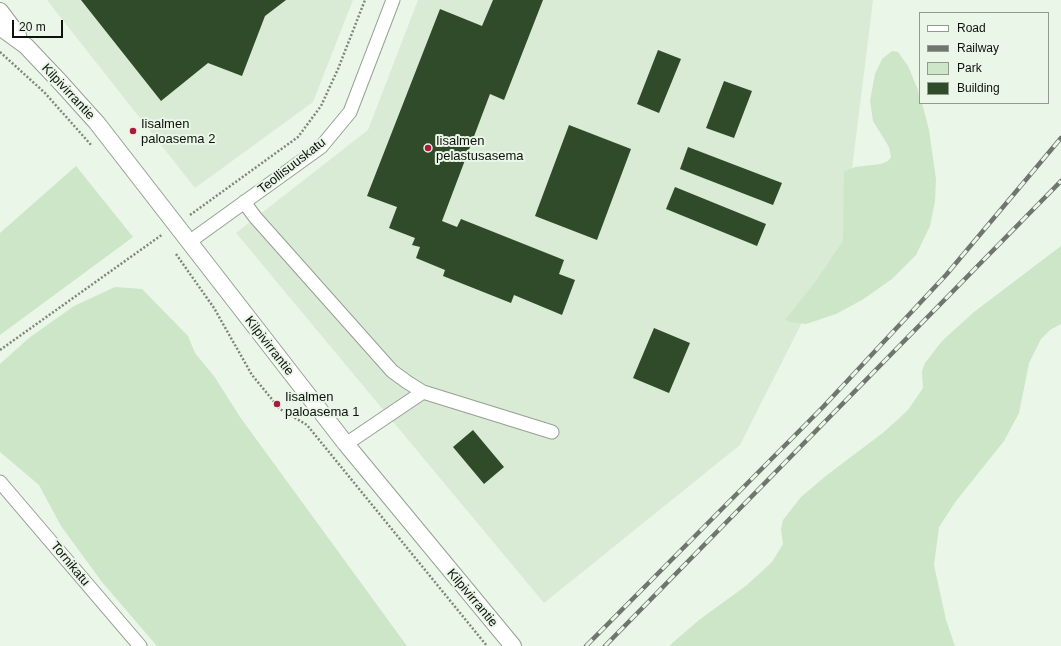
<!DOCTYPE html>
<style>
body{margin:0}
#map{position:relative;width:1061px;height:646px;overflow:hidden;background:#eaf6e7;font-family:Helvetica,sans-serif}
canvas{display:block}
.legend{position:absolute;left:919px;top:12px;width:130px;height:92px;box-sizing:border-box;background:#eaf6e7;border:1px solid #929b90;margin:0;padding:5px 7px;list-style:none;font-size:12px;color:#0e120d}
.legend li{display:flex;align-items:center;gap:8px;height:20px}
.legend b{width:20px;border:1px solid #929b90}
.scale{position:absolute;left:12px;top:20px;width:51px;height:18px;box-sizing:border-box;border:2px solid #0e120d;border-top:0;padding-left:5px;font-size:12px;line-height:14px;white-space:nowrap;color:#0e120d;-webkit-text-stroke:3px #eaf6e7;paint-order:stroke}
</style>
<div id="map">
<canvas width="1061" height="646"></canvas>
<ul class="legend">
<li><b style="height:5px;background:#fff"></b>Road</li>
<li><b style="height:5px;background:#6f766d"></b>Railway</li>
<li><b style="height:11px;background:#cce6c7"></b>Park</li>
<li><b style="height:11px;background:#2f4b29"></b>Building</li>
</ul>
<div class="scale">20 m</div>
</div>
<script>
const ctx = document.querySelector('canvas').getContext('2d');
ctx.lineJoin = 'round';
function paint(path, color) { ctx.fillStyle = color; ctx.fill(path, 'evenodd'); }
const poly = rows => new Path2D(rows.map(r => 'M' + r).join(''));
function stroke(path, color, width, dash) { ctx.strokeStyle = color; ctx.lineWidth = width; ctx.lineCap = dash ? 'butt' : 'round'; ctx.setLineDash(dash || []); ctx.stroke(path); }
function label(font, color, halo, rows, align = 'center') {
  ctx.font = font + ' Helvetica,sans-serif'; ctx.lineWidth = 4; ctx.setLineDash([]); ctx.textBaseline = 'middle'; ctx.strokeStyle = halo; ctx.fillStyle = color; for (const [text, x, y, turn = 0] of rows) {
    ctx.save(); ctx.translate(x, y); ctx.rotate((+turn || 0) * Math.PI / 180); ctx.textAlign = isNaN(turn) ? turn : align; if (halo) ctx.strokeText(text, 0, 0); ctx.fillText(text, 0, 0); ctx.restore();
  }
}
paint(poly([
 [47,0,353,0,313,102,195,188],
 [418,0,873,0,843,241,740,445,544,603,236,233,368,130]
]), '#d9ead5');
paint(poly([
 [892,51,898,52,908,66,918,90,920,103,922,103,929,130,936,179,935,201,930,226,916,255,892,279,862,300,836,314,806,324,790,322,785,320,816,281,843,241,844,172,855,167,881,164,888,161,891,157,889,147,873,121,870,101,875,74,882,59],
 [76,166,133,237,0,335,0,233],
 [1061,246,1061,324,1050,330,1041,339,1029,363,1019,413,1004,441,956,501,939,527,934,565,946,620,955,646,669,646,699,620,747,585,772,562,783,544,781,529,783,520,801,497,827,475,884,432,908,410,923,388,922,371,925,363,942,341,974,312],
 [115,287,142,289,188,336,195,353,214,376,240,417,407,646,157,646,102,582,61,526,39,485,0,452,0,364,29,338,74,306]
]), '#cce6c7');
paint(poly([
 [81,0,286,0,265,16,242,76,208,63,161,101],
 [493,0,543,0,504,100,490,94,442,221,457,227,461,219,564,260,559,274,575,280,562,315,514,295,511,303,443,276,445,270,416,258,420,247,412,245,415,238,389,228,397,207,367,196,440,9,482,26],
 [658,50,681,59,659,113,637,104],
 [724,81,752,91,734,138,706,128],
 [569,125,631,149,597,240,535,216],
 [688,147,782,183,773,205,680,169],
 [675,187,766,224,757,246,666,209],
 [654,328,690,343,669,393,633,378],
 [473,430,504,467,484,484,453,447]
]), '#2f4b29');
const minor = poly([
 [244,202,255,217,392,371,407,382,423,392,552,432],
 [189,242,321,147,350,112,393,0],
 [346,444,423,392],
 [0,482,140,646]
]);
const tertiary = poly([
 [0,11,18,35],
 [0,27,26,46,61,83,97,123,346,444,513,646]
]);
stroke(minor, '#95a193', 15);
stroke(tertiary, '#95a193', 18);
stroke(poly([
 [0,52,45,93,92,146],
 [190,215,298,137,321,106,338,69,365,0],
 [176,254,214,308,252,375,280,409,307,425,487,646],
 [0,350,163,234]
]), '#7e867c', 2.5, [2, 2]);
stroke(minor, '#fff', 13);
stroke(tertiary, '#fff', 16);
const rail = poly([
 [586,646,823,407,946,275,1061,138],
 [605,646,1061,181]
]);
stroke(rail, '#6f766d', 4.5);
stroke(rail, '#eaf6e7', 3, [9]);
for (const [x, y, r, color] of [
 [133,131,4,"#ad193c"],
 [428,148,4,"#ad193c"],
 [277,404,4,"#ad193c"]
]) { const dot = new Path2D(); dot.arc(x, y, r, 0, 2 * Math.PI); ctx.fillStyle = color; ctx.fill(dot); stroke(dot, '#eaf6e7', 1.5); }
label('13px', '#0e120d', '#eaf6e7', [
 ["Kilpivirrantie",68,92,47],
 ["Teollisuuskatu",292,166,-38],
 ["Kilpivirrantie",269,346,52],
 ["Tornikatu",70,564,50],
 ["Kilpivirrantie",472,598,50]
]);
label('13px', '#0e120d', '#eaf6e7', [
 ["Iisalmen",141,124],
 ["paloasema 2",141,139],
 ["Iisalmen",436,141],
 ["pelastusasema",436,156],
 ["Iisalmen",285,397],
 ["paloasema 1",285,412]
], 'left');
</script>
